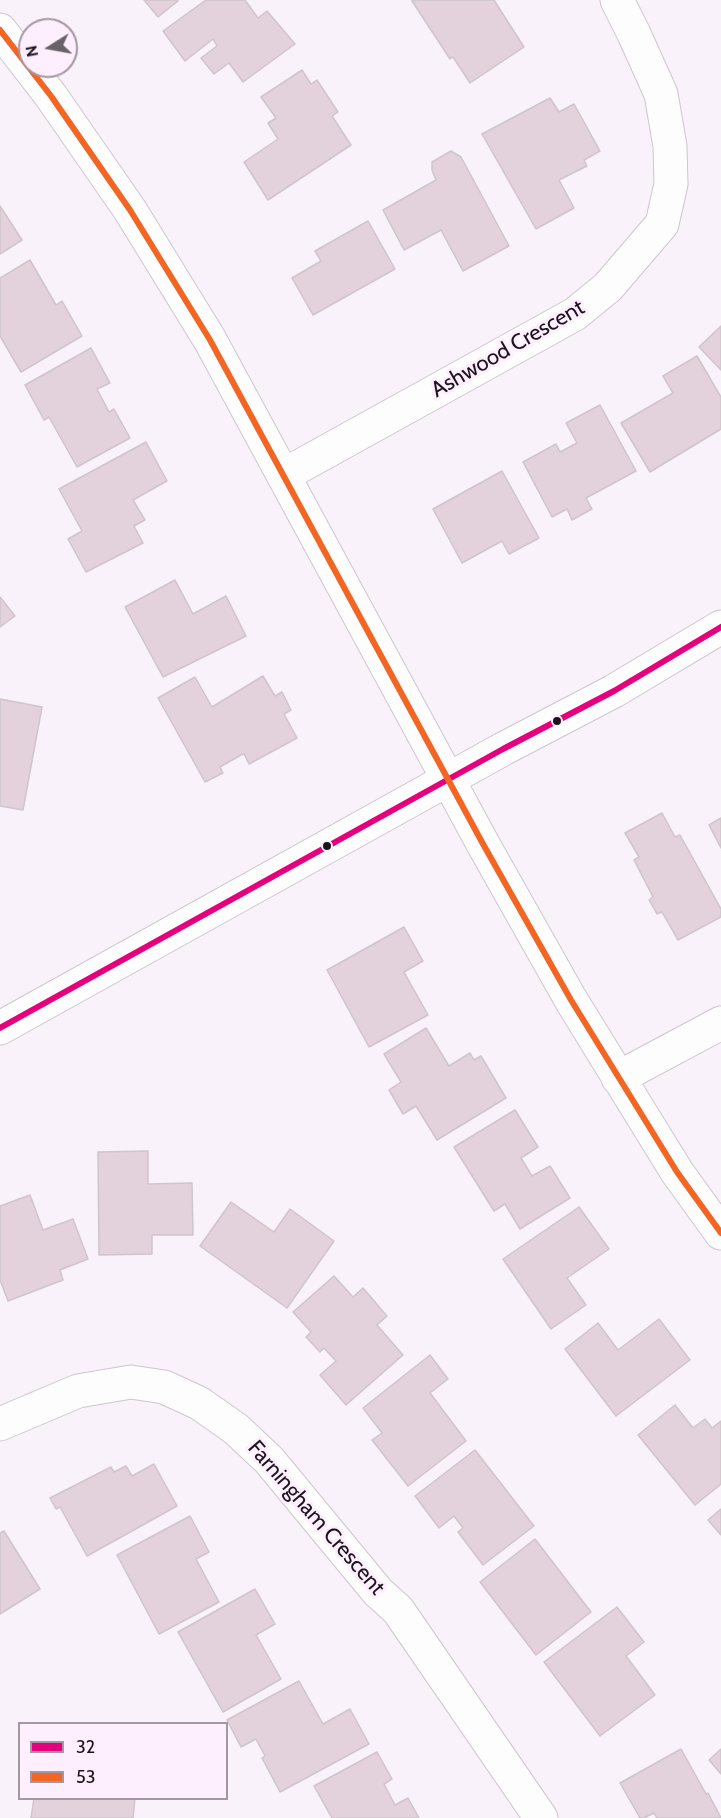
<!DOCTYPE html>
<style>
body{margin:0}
#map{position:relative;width:721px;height:1818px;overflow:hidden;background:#faf2fa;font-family:Cabin,sans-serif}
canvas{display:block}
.legend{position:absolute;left:18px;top:1722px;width:210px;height:78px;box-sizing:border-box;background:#fdeffd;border:2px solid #a397a3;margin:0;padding:8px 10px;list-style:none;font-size:18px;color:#1c141c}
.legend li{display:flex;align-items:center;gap:12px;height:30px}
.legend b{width:30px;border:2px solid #a397a3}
.north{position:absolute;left:18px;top:18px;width:60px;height:60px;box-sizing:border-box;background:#fdeffd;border:2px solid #a397a3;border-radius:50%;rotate:259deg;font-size:16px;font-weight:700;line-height:24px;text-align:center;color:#1c141c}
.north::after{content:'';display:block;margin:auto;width:21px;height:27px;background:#6a626a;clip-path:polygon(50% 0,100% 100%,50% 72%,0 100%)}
</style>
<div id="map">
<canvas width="721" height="1818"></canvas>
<ul class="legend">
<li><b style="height:8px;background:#e5007d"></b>32</li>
<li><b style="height:8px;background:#f26522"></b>53</li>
</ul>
<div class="north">N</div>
</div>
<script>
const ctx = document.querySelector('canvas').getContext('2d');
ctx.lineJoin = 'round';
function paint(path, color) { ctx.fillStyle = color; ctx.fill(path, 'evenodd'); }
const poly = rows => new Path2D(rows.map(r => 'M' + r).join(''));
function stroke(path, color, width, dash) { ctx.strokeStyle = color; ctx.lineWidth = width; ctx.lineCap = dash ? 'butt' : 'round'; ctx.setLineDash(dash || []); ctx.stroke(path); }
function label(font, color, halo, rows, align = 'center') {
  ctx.font = font + ' Cabin,sans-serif'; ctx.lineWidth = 6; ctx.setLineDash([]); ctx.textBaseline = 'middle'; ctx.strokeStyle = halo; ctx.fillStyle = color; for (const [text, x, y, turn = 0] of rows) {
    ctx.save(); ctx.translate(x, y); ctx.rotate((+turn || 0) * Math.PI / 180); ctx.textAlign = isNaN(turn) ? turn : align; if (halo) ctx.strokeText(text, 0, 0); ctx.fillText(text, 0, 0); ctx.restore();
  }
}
const building = poly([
 [144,0,177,0,178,1,158,17,144,0],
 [206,0,245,0,258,18,267,11,295,44,243,82,229,63,214,74,201,58,217,46,213,39,185,61,163,31,206,0],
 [414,0,494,0,524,47,470,83,453,57,450,59,412,1,414,0],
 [302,70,311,84,317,80,338,112,332,116,351,145,268,200,244,162,278,139,268,123,276,118,261,97,302,70],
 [550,98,559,112,574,104,600,151,584,160,587,166,559,180,574,208,536,229,482,134,550,98],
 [451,151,461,157,509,246,463,271,441,230,404,250,383,210,436,180,432,170,432,162,451,151],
 [0,206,22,240,0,254,0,206],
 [368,221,395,269,313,315,292,278,321,261,315,251,368,221],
 [30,260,56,305,62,301,82,336,21,372,0,336,0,278,30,260],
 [721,326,721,370,699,347,721,326],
 [91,348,110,383,97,389,109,412,114,409,130,438,77,467,49,417,44,420,25,385,91,348],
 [697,356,721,397,721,429,650,472,621,423,673,393,663,376,697,356],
 [600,405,636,471,586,498,592,509,572,520,567,509,552,517,523,462,556,444,560,452,577,443,566,423,600,405],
 [146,442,167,481,133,500,145,520,134,526,143,543,86,572,68,539,82,531,59,489,146,442],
 [502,471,539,538,509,554,502,541,462,563,433,509,502,471],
 [175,580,193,614,226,596,246,636,163,677,125,607,175,580],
 [0,597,15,616,0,627,0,597],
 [263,676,275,696,282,692,291,710,284,714,297,738,249,764,244,754,241,755,220,767,223,773,205,782,158,698,195,677,212,707,263,676],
 [0,699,42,707,23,810,0,806,0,699],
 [662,813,675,837,680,835,721,909,721,917,678,940,662,912,657,914,649,900,653,897,634,860,639,857,625,833,662,813],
 [721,818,721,848,709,825,721,818],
 [404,927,423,961,404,972,428,1015,369,1047,327,970,404,927],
 [426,1028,449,1066,470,1053,474,1060,481,1056,506,1098,437,1140,416,1106,403,1114,389,1090,401,1082,384,1054,426,1028],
 [515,1110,538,1147,521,1158,532,1176,550,1166,570,1198,520,1229,505,1204,494,1211,454,1147,515,1110],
 [148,1151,148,1184,192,1183,193,1235,152,1235,152,1254,99,1255,98,1152,148,1151],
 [30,1195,43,1230,73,1219,88,1259,60,1270,63,1280,8,1301,0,1280,0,1206,30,1195],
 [231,1202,274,1232,290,1209,334,1241,287,1308,200,1246,231,1202],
 [579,1207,609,1249,567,1278,586,1305,551,1329,503,1259,579,1207],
 [334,1276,353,1297,363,1288,387,1316,377,1325,403,1355,346,1405,320,1375,336,1361,324,1348,320,1352,306,1337,311,1332,293,1312,334,1276],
 [659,1319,690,1360,616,1416,565,1349,598,1323,618,1350,659,1319],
 [430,1355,448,1379,430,1393,466,1441,408,1486,372,1440,382,1433,363,1408,430,1355],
 [675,1405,693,1428,705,1419,712,1428,721,1421,721,1484,695,1505,638,1435,675,1405],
 [475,1450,534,1526,483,1565,458,1532,463,1528,454,1516,439,1528,415,1496,475,1450],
 [154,1464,177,1506,87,1556,60,1507,56,1509,50,1498,111,1467,114,1472,126,1466,132,1476,154,1464],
 [721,1509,721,1535,708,1520,721,1509],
 [190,1516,209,1552,196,1559,219,1602,159,1634,117,1555,190,1516],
 [4,1531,40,1589,0,1614,0,1533,4,1531],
 [535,1539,591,1612,536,1655,480,1582,535,1539],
 [255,1589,275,1624,256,1635,281,1679,223,1712,178,1632,255,1589],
 [617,1607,644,1642,626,1656,655,1695,600,1736,544,1662,617,1607],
 [299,1681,323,1724,350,1709,369,1744,280,1792,262,1758,265,1756,256,1739,241,1747,227,1720,299,1681],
 [681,1749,706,1794,708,1793,721,1818,657,1818,654,1813,644,1818,640,1818,620,1783,681,1749],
 [721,1749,721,1774,709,1760,721,1749],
 [377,1752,392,1779,384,1784,395,1805,408,1798,419,1818,332,1818,314,1786,377,1752],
 [34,1798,135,1798,133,1818,31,1818,34,1798]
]);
paint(building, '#e3d1db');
stroke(building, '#cfc5cb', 1.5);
const minor = poly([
 [284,475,575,314,608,287,662,224,671,184,670,146,661,94,634,34,617,0],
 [618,1078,721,1023],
 [0,1424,78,1391,131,1382,164,1387,199,1403,236,1429,269,1460,378,1592,398,1610,541,1818]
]);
const tertiary = poly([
 [0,30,51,96,130,210,210,340,483,844,571,1000,677,1172,721,1233]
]);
const secondary = poly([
 [0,1028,503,749,614,691,721,627]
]);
stroke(minor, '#cec6ce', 35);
stroke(tertiary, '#cec6ce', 35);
stroke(secondary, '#cec6ce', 35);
stroke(minor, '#fefdfe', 33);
stroke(tertiary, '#fefdfe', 33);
stroke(secondary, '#fefdfe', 33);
stroke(poly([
 [0,1028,503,749,614,691,721,627]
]), '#e5007d', 6);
stroke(poly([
 [0,30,51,96,130,210,210,340,483,844,571,1000,677,1172,721,1233]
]), '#f26522', 6);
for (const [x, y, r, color] of [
 [557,721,5,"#1c141c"],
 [327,846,5,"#1c141c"]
]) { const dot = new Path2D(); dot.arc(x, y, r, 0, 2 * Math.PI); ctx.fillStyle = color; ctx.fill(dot); stroke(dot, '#fdeffd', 2); }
label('22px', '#1c141c', '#fdeffd', [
 ["Ashwood Crescent",508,349,-30],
 ["Farningham Crescent",316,1518,49]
]);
</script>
